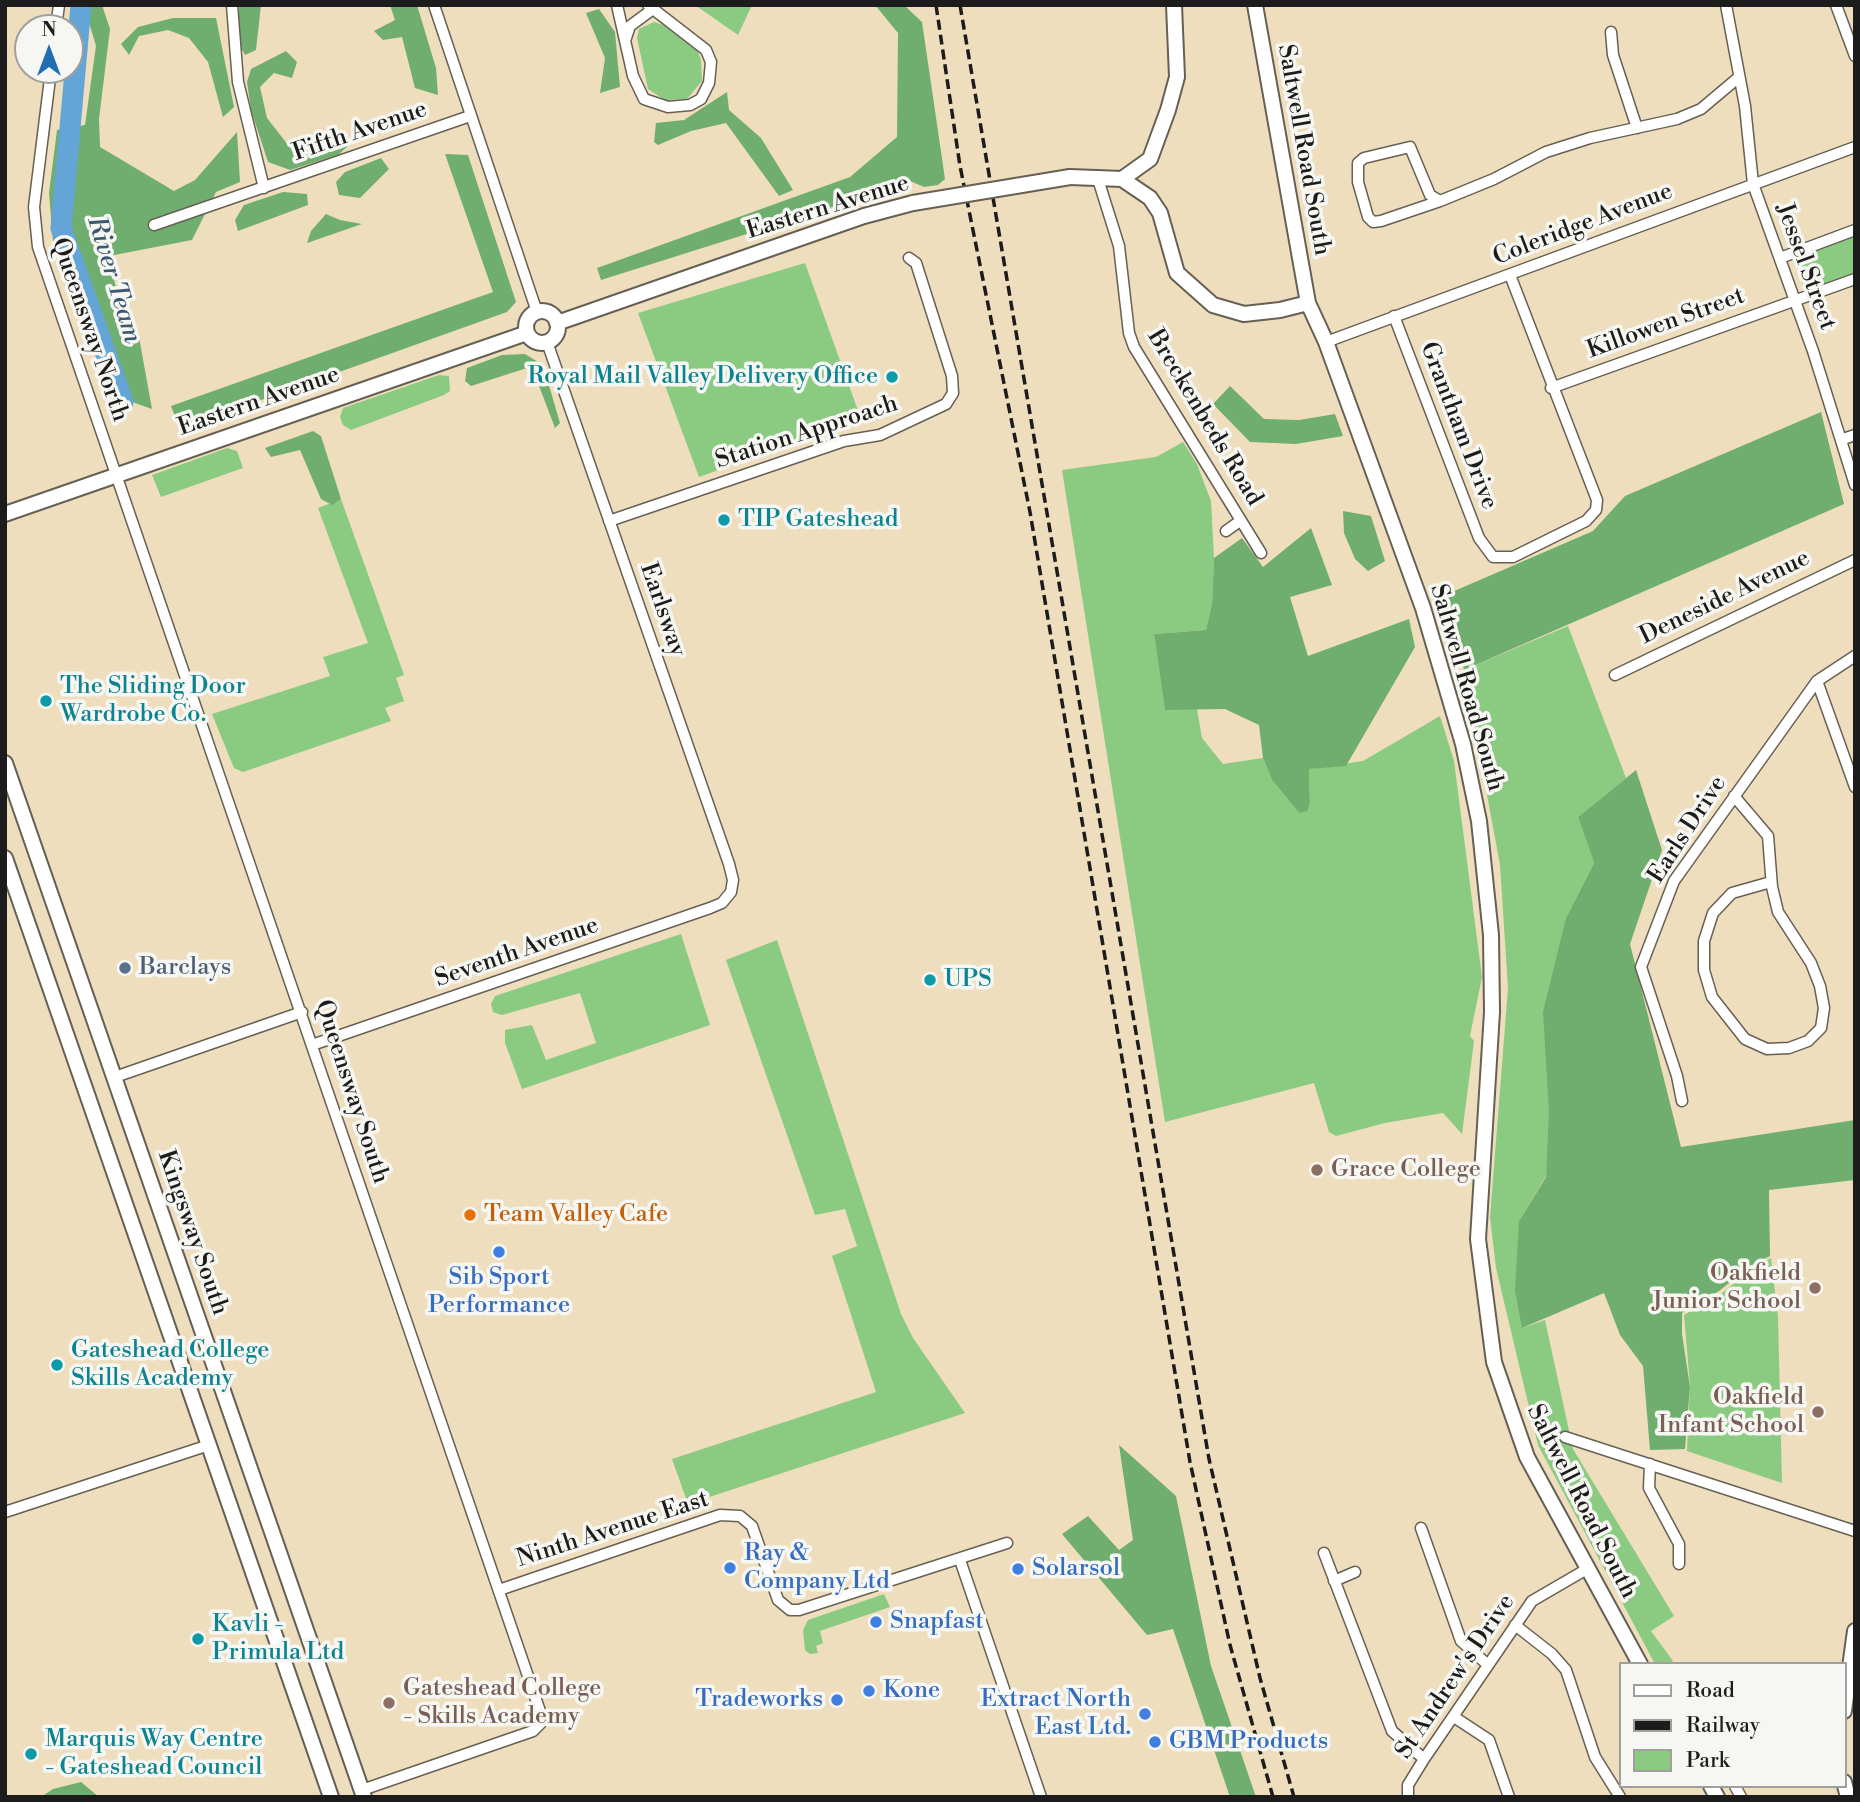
<!DOCTYPE html>
<style>
body{margin:0}
#map{position:relative;width:1860px;height:1802px;overflow:hidden;background:#eedebd;font-family:"Libre Bodoni",serif}
canvas{display:block}
.frame{position:absolute;inset:0;border:7px solid #1c1c1c;pointer-events:none}
.legend{position:absolute;left:1619px;top:1662px;width:228px;height:126px;box-sizing:border-box;background:#f6f6f2;border:2px solid #9f9f9c;margin:0;padding:9px 12px;list-style:none;font-size:21px;color:#1c1c1c}
.legend li{display:flex;align-items:center;gap:14px;height:35px}
.legend b{width:35px;border:2px solid #9f9f9c}
.north{position:absolute;left:14px;top:14px;width:70px;height:70px;box-sizing:border-box;background:#f6f6f2;border:2px solid #9f9f9c;border-radius:50%;rotate:0deg;font-size:19px;font-weight:700;line-height:28px;text-align:center;color:#1c1c1c}
.north::after{content:'';display:block;margin:auto;width:24px;height:32px;background:#1f6fb2;clip-path:polygon(50% 0,100% 100%,50% 72%,0 100%)}
</style>
<div id="map">
<canvas width="1860" height="1802"></canvas>
<div class="frame"></div>
<ul class="legend">
<li><b style="height:9px;background:#fff"></b>Road</li>
<li><b style="height:9px;background:#1c1c1c"></b>Railway</li>
<li><b style="height:19px;background:#8bca81"></b>Park</li>
</ul>
<div class="north">N</div>
</div>
<script>
const ctx = document.querySelector('canvas').getContext('2d');
ctx.lineJoin = 'round';
function paint(path, color) { ctx.fillStyle = color; ctx.fill(path, 'evenodd'); }
const poly = rows => new Path2D(rows.map(r => 'M' + r).join(''));
function stroke(path, color, width, dash) { ctx.strokeStyle = color; ctx.lineWidth = width; ctx.lineCap = dash ? 'butt' : 'round'; ctx.setLineDash(dash || []); ctx.stroke(path); }
function label(font, color, halo, rows, align = 'center') {
  ctx.font = font + ' "Libre Bodoni",serif'; ctx.lineWidth = 7; ctx.setLineDash([]); ctx.textBaseline = 'middle'; ctx.strokeStyle = halo; ctx.fillStyle = color; for (const [text, x, y, turn = 0] of rows) {
    ctx.save(); ctx.translate(x, y); ctx.rotate((+turn || 0) * Math.PI / 180); ctx.textAlign = isNaN(turn) ? turn : align; if (halo) ctx.strokeText(text, 0, 0); ctx.fillText(text, 0, 0); ctx.restore();
  }
}
paint(poly([
 [695,5,752,5,738,35],
 [654,22,663,25,698,52,701,60,702,81,687,99,665,100,648,89,637,38,639,29],
 [1855,236,1855,273,1805,291,1794,259],
 [805,263,861,419,699,477,638,313],
 [439,375,449,376,450,391,444,395,351,430,343,425,340,417,343,408],
 [1183,442,1197,464,1211,501,1214,558,1212,604,1206,630,1154,634,1165,709,1197,709,1202,738,1223,764,1263,758,1272,780,1299,813,1310,804,1309,769,1363,761,1440,716,1454,761,1482,977,1470,1036,1474,1041,1462,1134,1443,1113,1385,1123,1336,1136,1329,1132,1314,1083,1165,1122,1062,470,1156,457],
 [227,448,237,451,243,468,161,497,152,475],
 [341,499,404,675,396,678,404,701,385,708,391,721,243,772,234,768,212,714,330,676,323,657,368,643,318,508],
 [1568,626,1626,778,1578,817,1594,863,1566,918,1546,1176,1519,1221,1522,1328,1545,1320,1573,1449,1674,1616,1651,1631,1673,1661,1668,1664,1655,1664,1538,1445,1496,1268,1490,1217,1508,988,1500,865,1464,670],
 [681,934,710,1025,522,1089,505,1043,505,1030,532,1025,546,1060,596,1043,580,993,502,1015,493,1012,491,1004,495,996],
 [777,940,901,1314,913,1338,965,1413,688,1504,672,1459,876,1392,832,1256,857,1246,845,1209,815,1215,726,960],
 [1771,1258,1778,1317,1782,1483,1687,1451,1690,1385,1684,1315,1721,1294,1753,1268],
 [884,1594,890,1607,820,1631,823,1643,816,1646,818,1653,810,1654,805,1650,803,1630,808,1620]
]), '#8bca81');
paint(poly([
 [89,5,102,5,110,29,99,119,100,147,174,191,195,180,237,132,240,182,216,192,192,240,109,256,115,284,139,337,152,409,132,402,98,358,53,241,49,193,57,130,85,125,96,46,88,19],
 [239,5,261,5,256,50,245,55,238,42],
 [390,5,417,5,436,68,438,95,415,88,402,37,383,40,374,31,395,20],
 [875,5,904,5,922,22,945,179,938,185,924,187,908,180,872,187,864,197,601,280,597,268,850,177,897,137,898,33],
 [599,9,615,32,620,87,600,93,605,58,586,13],
 [173,18,216,18,234,107,223,117,208,62,189,38,168,30,139,36,129,55,121,44,138,27],
 [286,51,297,62,292,78,274,73,260,87,267,118,292,150,340,137,348,146,338,155,290,170,268,162,251,110,247,82,251,69],
 [727,92,729,110,761,138,793,190,779,196,726,123,691,131,658,145,654,142,656,123,684,120],
 [445,154,468,155,516,302,507,312,180,429,171,406,493,292],
 [381,158,389,169,360,198,339,195,336,182,345,172],
 [283,192,307,194,308,205,238,231,235,220,244,205],
 [326,214,340,220,362,224,307,243,311,231],
 [525,354,543,365,560,423,555,428,533,370,527,368,471,386,465,381,467,368,502,355],
 [1230,386,1264,419,1299,420,1335,414,1343,436,1296,444,1250,442,1213,404],
 [1821,412,1844,504,1464,670,1445,595,1593,531,1625,496],
 [313,431,321,436,341,499,332,505,321,499,300,450,271,457,265,448],
 [1343,511,1371,516,1385,561,1368,571,1355,559,1344,533],
 [1311,528,1332,585,1290,597,1308,656,1409,619,1415,647,1346,766,1309,769,1310,803,1307,811,1299,813,1272,780,1263,758,1259,725,1225,709,1165,710,1154,634,1206,630,1212,604,1214,558,1242,538,1263,567],
 [1636,770,1662,850,1630,944,1681,1147,1855,1120,1855,1180,1769,1190,1770,1256,1750,1266,1719,1291,1682,1313,1682,1334,1690,1387,1685,1449,1650,1450,1643,1366,1620,1335,1604,1293,1522,1328,1515,1291,1519,1221,1546,1177,1549,1111,1543,1012,1566,918,1594,863,1578,817],
 [1119,1445,1176,1496,1211,1666,1256,1797,1230,1797,1173,1629,1147,1635,1062,1534,1088,1516,1119,1550,1133,1540],
 [81,1782,99,1797,41,1797,53,1789]
]), '#70ae6f');
stroke(poly([
 [81,5,61,228,123,402]
]), '#63a5d7', 21);
const street = poly([
 [232,5,238,82,264,188],
 [434,5,537,312],
 [617,5,633,76,644,99,668,107,690,105,701,99,709,83,711,62,706,50,648,5],
 [1726,5,1745,106,1753,184,1813,351,1855,485],
 [1836,5,1855,56],
 [56,28,59,5],
 [1611,32,1613,55,1637,128],
 [625,41,630,26,653,9],
 [51,70,34,207,38,247,541,1714,541,1723,533,1731,362,1790],
 [1097,176,1119,246,1129,333,1134,347,1261,553],
 [1440,201,1430,195,1410,147,1364,158,1358,163,1358,182,1368,217,1373,222,1381,221,1440,201,1494,179,1546,152,1590,138,1677,119,1701,109,1739,77],
 [154,225,470,116],
 [1780,258,1855,230],
 [1394,316,1479,538,1493,557,1513,557,1586,521,1596,510,1597,500,1510,275],
 [1326,342,1855,147],
 [1551,388,1855,279],
 [1843,439,1855,435],
 [609,521,844,441,880,435,946,404,953,393,952,376,916,263,909,258],
 [1226,531,1240,521],
 [1615,675,1855,560],
 [1817,681,1855,787],
 [1734,796,1768,836,1772,887,1778,912,1811,963,1820,986,1824,1008,1821,1028,1808,1041,1789,1048,1767,1049,1745,1039,1712,997,1704,970,1704,941,1713,913,1732,893,1771,882],
 [312,1045,710,908,722,903,731,892,733,880,729,864,547,342],
 [115,1077,302,1012],
 [1682,1101,1677,1076,1641,967,1674,881,1817,681,1855,656],
 [1565,1437,1855,1531],
 [1650,1464,1649,1488,1679,1544,1679,1564],
 [5,1512,209,1445],
 [1421,1528,1461,1641,1488,1665],
 [1324,1553,1392,1731,1424,1759],
 [960,1560,1041,1797],
 [1334,1581,1355,1572],
 [499,1590,720,1515,740,1516,752,1526,778,1600,790,1610,799,1610,1007,1543],
 [1515,1625,1552,1654,1566,1670,1595,1757,1620,1797],
 [1454,1717,1489,1740,1509,1797],
 [1735,1786,1741,1797],
 [1408,1797,1408,1785,1424,1759,1532,1601,1587,1569]
]);
const secondary = poly([
 [1255,5,1308,303,1326,342,1423,608,1463,744,1479,821,1491,935,1492,1012,1478,1239,1494,1362,1527,1457,1640,1664],
 [1070,177,1122,179,1150,198,1160,213,1177,273,1213,305,1244,314,1280,310,1308,303],
 [1122,179,1150,159,1168,110,1177,77,1174,5],
 '526 327a16 16 0 1 1 32 0a16 16 0 1 1-32 0Z',
 [557,323,864,216,913,203],
 [5,514,527,333],
 [5,763,364,1797],
 [5,858,331,1797],
 [1844,1711,1855,1631],
 [1844,1782,1848,1797],
 [1711,1786,1717,1797]
]);
stroke(street, '#666054', 13);
stroke(secondary, '#666054', 18);
stroke(street, '#fff', 10);
stroke(secondary, '#fff', 14);
stroke(poly([
 [936,5,960,166,1030,512,1190,1462,1230,1645,1273,1797],
 [960,5,1209,1459,1260,1678,1294,1797]
]), '#1c1c1c', 3.5, [10, 5]);
const secondaryBridge = poly([
 [913,203,1070,177]
]);
stroke(secondaryBridge, '#666054', 18, []);
stroke(secondaryBridge, '#fff', 14);
for (const [x, y, r, color] of [
 [892,377,7,"#0f9aa8"],
 [724,520,7,"#0f9aa8"],
 [46,701,7,"#0f9aa8"],
 [125,968,7,"#5c6f8a"],
 [930,980,7,"#0f9aa8"],
 [1317,1170,7,"#8d6e63"],
 [470,1215,7,"#e8710a"],
 [499,1252,7,"#3f7fe0"],
 [1815,1288,7,"#8d6e63"],
 [57,1365,7,"#0f9aa8"],
 [1818,1412,7,"#8d6e63"],
 [730,1568,7,"#3f7fe0"],
 [1018,1569,7,"#3f7fe0"],
 [876,1622,7,"#3f7fe0"],
 [198,1639,7,"#0f9aa8"],
 [869,1691,7,"#3f7fe0"],
 [837,1700,7,"#3f7fe0"],
 [389,1703,7,"#8d6e63"],
 [1145,1714,7,"#3f7fe0"],
 [1155,1742,7,"#3f7fe0"],
 [31,1754,7,"#0f9aa8"]
]) { const dot = new Path2D(); dot.arc(x, y, r, 0, 2 * Math.PI); ctx.fillStyle = color; ctx.fill(dot); stroke(dot, '#f6f6f2', 2.5); }
label('24px', '#1c1c1c', '#f6f6f2', [
 ["Fifth Avenue",360,132,-19],
 ["Saltwell Road South",1303,150,80],
 ["Eastern Avenue",828,208,-17],
 ["Coleridge Avenue",1583,225,-21],
 ["Jessel Street",1805,267,70],
 ["Killowen Street",1666,324,-20],
 ["Queensway North",89,330,71],
 ["Eastern Avenue",259,402,-19],
 ["Breckenbeds Road",1204,418,59],
 ["Grantham Drive",1458,426,69],
 ["Station Approach",807,433,-18],
 ["Deneside Avenue",1725,598,-26],
 ["Earlsway",662,610,71],
 ["Saltwell Road South",1466,688,74],
 ["Earls Drive",1688,830,-57],
 ["Seventh Avenue",517,953,-19],
 ["Queensway South",351,1092,72],
 ["Kingsway South",192,1233,71],
 ["Saltwell Road South",1581,1502,63],
 ["Ninth Avenue East",613,1530,-18],
 ["St Andrew's Drive",1456,1677,-56]
]);
label('24px', '#0d838f', '#f6f6f2', [
 ["Royal Mail Valley Delivery Office",878,377,"right"],
 ["TIP Gateshead",738,520],
 ["The Sliding Door",60,687],
 ["Wardrobe Co.",60,715],
 ["UPS",944,980],
 ["Gateshead College",71,1351],
 ["Skills Academy",71,1379],
 ["Kavli -",212,1625],
 ["Primula Ltd",212,1653],
 ["Marquis Way Centre",45,1740],
 ["- Gateshead Council",45,1768]
], 'left');
label('24px', '#4e5e75', '#f6f6f2', [
 ["Barclays",139,968]
], 'left');
label('24px', '#785e54', '#f6f6f2', [
 ["Grace College",1331,1170],
 ["Oakfield",1801,1274,"right"],
 ["Junior School",1801,1302,"right"],
 ["Oakfield",1804,1398,"right"],
 ["Infant School",1804,1426,"right"],
 ["Gateshead College",403,1689],
 ["- Skills Academy",403,1717]
], 'left');
label('24px', '#c56008', '#f6f6f2', [
 ["Team Valley Cafe",484,1215]
], 'left');
label('24px', '#366cbe', '#f6f6f2', [
 ["Sib Sport",499,1278,"center"],
 ["Performance",499,1306,"center"],
 ["Ray &",744,1554],
 ["Company Ltd",744,1582],
 ["Solarsol",1032,1569],
 ["Snapfast",890,1622],
 ["Kone",883,1691],
 ["Tradeworks",823,1700,"right"],
 ["Extract North",1131,1700,"right"],
 ["East Ltd.",1131,1728,"right"],
 ["GBM Products",1169,1742]
], 'left');
label('italic 26px', '#3c5a70', '#f6f6f2', [
 ["River Team",113,280,73]
]);
</script>
